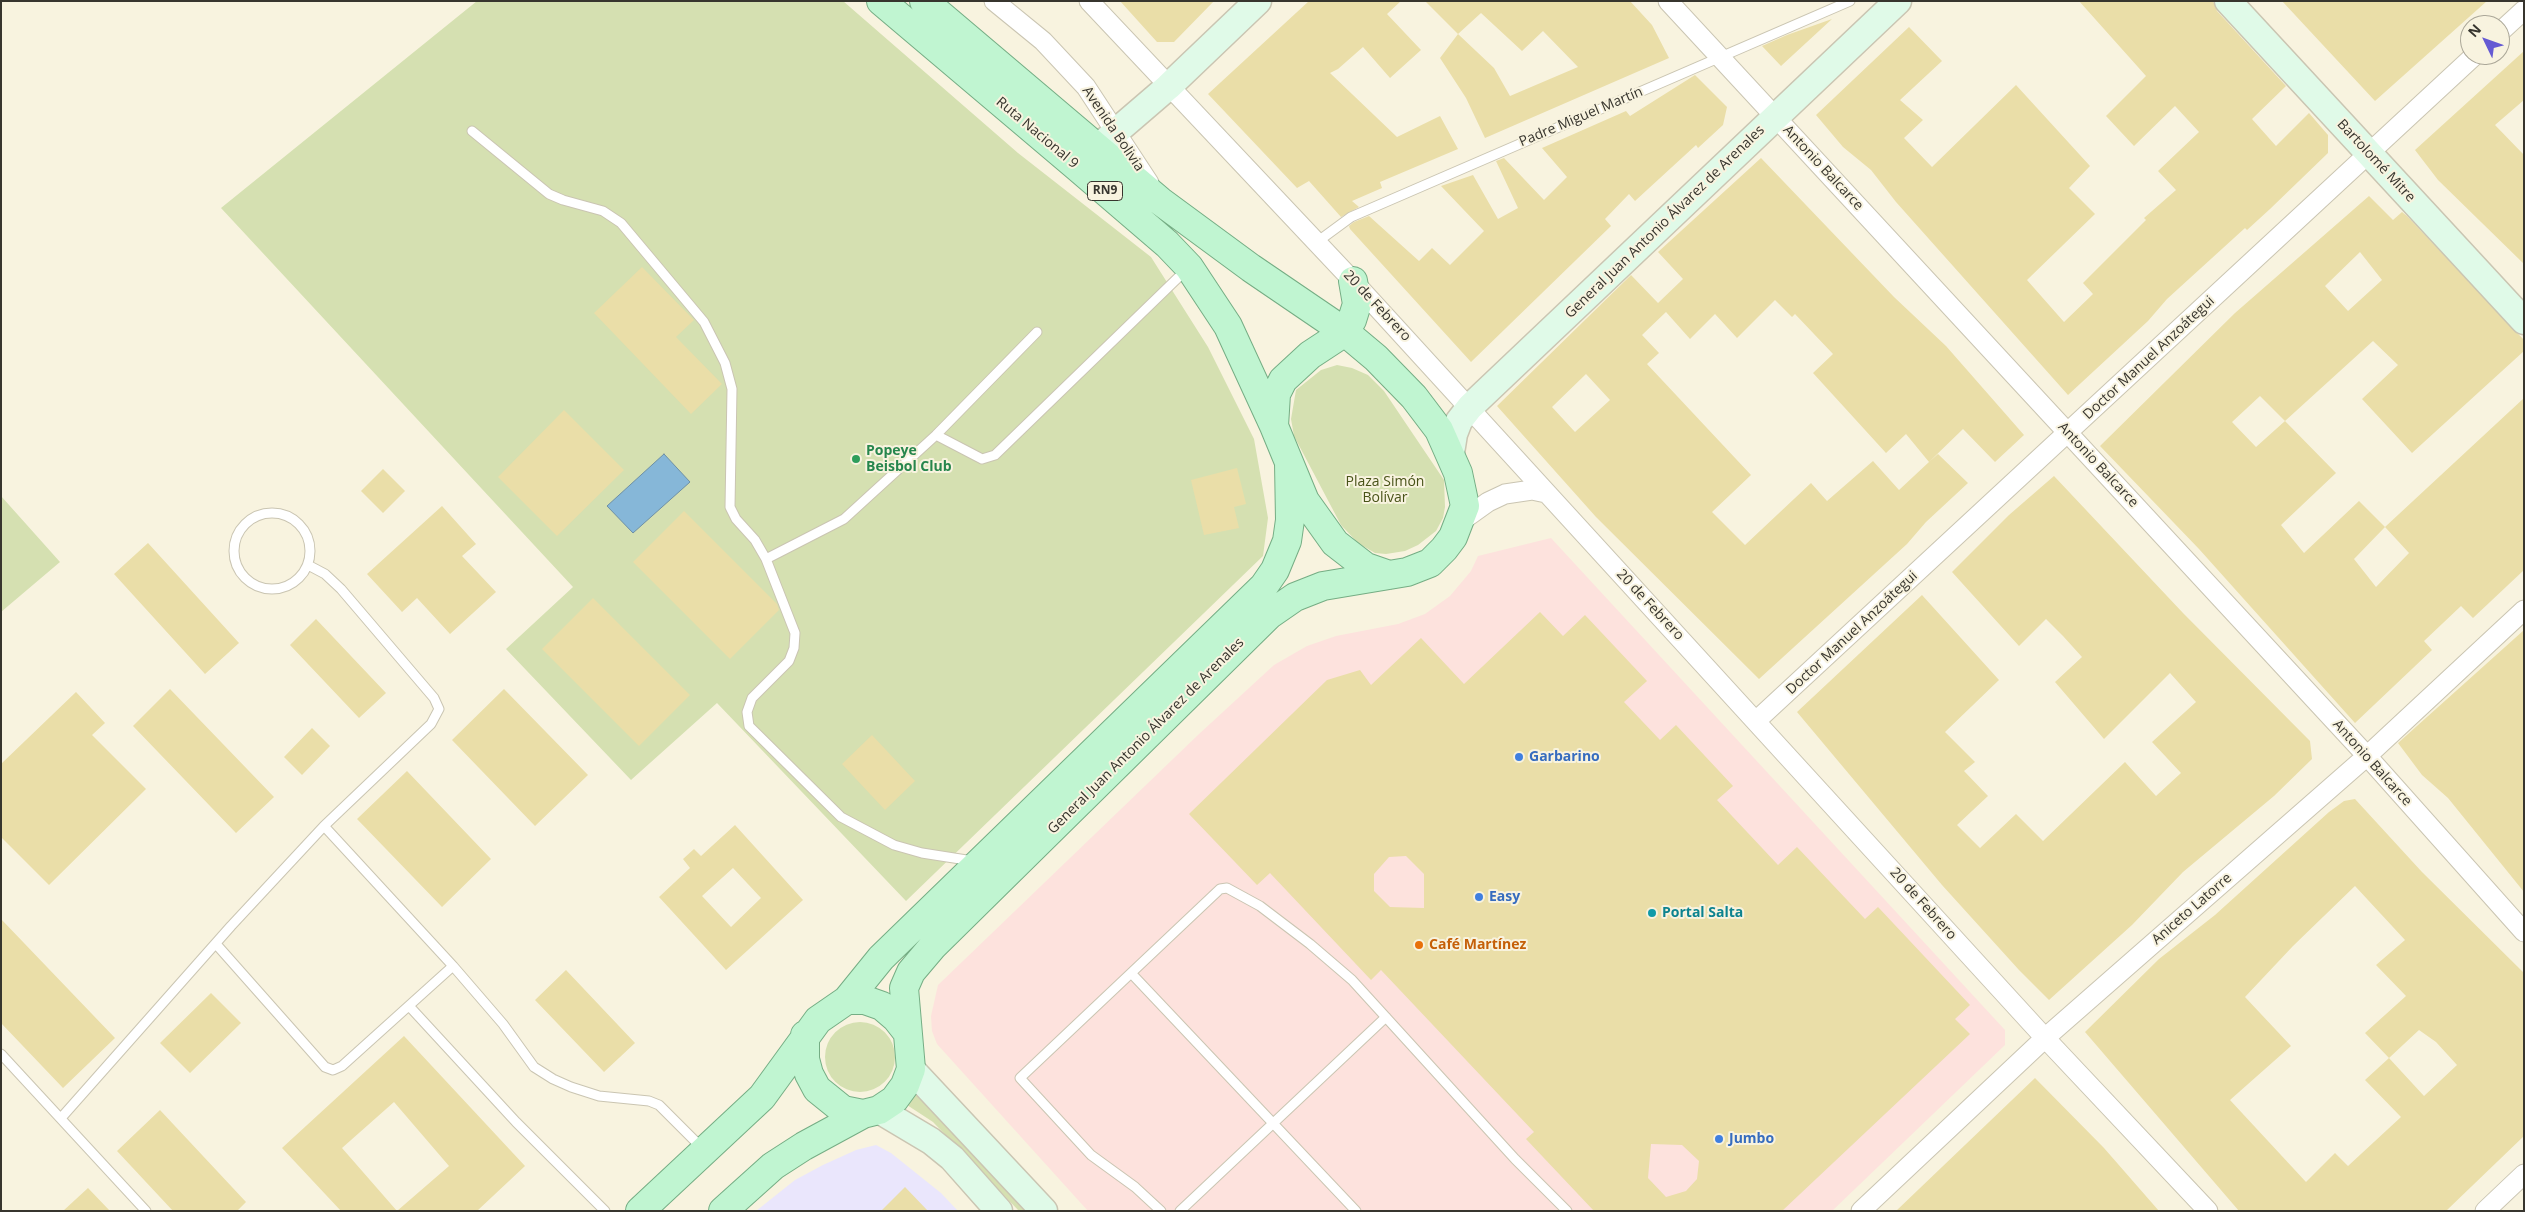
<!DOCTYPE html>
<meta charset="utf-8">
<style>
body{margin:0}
#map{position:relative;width:2525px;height:1212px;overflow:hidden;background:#f8f3df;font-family:"Open Sans",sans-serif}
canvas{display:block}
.frame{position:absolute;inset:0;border:2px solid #37352e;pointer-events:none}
.north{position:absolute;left:2460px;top:15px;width:50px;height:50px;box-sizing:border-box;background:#f8f3df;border:1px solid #aba798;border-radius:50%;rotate:312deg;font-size:14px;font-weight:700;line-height:20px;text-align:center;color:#37352e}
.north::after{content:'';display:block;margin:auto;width:18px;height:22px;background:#655ad3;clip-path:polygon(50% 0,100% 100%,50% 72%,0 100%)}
</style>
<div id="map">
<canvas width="2525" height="1212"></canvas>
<div class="frame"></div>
<div class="north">N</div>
</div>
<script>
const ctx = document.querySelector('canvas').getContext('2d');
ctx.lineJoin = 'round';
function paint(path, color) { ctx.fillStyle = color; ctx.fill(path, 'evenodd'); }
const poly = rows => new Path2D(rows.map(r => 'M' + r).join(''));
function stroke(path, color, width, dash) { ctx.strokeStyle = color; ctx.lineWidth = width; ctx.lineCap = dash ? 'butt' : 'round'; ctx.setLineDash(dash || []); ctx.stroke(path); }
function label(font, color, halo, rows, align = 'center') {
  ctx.font = font + ' "Open Sans",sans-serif'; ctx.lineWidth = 4; ctx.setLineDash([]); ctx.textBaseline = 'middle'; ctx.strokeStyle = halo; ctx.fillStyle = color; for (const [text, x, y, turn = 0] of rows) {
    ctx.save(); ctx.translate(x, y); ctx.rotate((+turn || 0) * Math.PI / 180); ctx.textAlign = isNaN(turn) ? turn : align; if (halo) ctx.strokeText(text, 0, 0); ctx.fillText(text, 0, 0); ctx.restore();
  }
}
paint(poly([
 [1551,538,2005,1030,2005,1045,1832,1211,1088,1211,937,1044,932,1031,931,1016,938,985,1199,734,1274,665,1307,646,1336,636,1398,624,1425,614,1450,596,1471,571,1478,556]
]), '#fde2dd');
paint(poly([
 [876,1145,891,1153,941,1193,958,1211,756,1211,795,1180,823,1165,856,1150]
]), '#eae6fc');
paint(poly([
 [477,1,843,1,1018,153,1151,257,1208,347,1254,439,1268,518,1263,556,906,901,717,703,631,780,506,649,573,587,221,208],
 [1337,365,1352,368,1368,375,1384,391,1444,480,1445,507,1443,518,1436,531,1418,545,1405,551,1386,554,1375,553,1358,543,1341,525,1294,436,1291,419,1296,390,1321,370],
 [1,496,60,562,1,612],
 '825 1057a35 35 0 1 1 70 0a35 35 0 1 1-70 0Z',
 [920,1088,1031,1211,1019,1211,933,1122,907,1105]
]), '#d5e0b1');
const water = poly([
 [664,454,690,482,633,533,607,506,664,454]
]);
paint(water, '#86b7d8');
stroke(water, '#6e90a5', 1);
paint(poly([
 [1120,1,1214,1,1174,42,1157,42],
 [1309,1,1401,1,1387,14,1421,50,1390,78,1363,47,1338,69,1330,73,1397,137,1440,116,1458,149,1380,182,1382,188,1352,201,1359,207,1341,217,1309,181,1297,188,1208,94],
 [1425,1,1630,1,1652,25,1669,58,1485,138,1466,98,1440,58,1458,34],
 [1481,13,1522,51,1543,31,1578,67,1510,96,1494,68,1458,34],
 [2079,1,2213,1,2217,11,2286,86,2252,119,2276,146,2309,113,2328,135,2328,153,2270,209,2247,230,2245,228,2167,299,2148,321,2068,395,1896,202,1871,170,1843,147,1816,115,1909,27,1942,61,1900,100,1923,120,1904,138,1932,167,2016,85,2090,166,2069,188,2095,214,2027,280,2064,322,2093,294,2083,283,2146,220,2144,218,2176,190,2158,171,2199,132,2175,106,2134,146,2106,116,2146,76],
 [2282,1,2487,1,2375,101],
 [1832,19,1781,66,1762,46,1787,35],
 [2524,51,2524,100,2495,125,2524,155,2524,264,2438,180,2415,150],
 [1695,75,1727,107,1723,125,1698,148,1696,145,1635,201,1629,194,1605,219,1611,226,1471,362,1350,229,1349,226,1354,222,1369,216,1419,261,1432,248,1450,265,1484,231,1441,186,1473,175,1498,219,1518,208,1496,161,1504,158,1544,200,1567,177,1542,148,1626,111,1630,116],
 [1761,158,1894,297,1946,346,2024,435,1995,462,1963,429,1929,462,1938,454,1968,483,1926,522,1907,544,1759,679,1596,517,1497,406,1631,275,1658,303,1683,279,1658,252],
 [1775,300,1792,317,1795,314,1833,354,1813,373,1886,453,1906,434,1929,462,1899,490,1873,461,1827,501,1811,483,1745,545,1712,512,1751,475,1647,364,1659,353,1642,335,1666,312,1690,339,1715,314,1737,338],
 [1586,374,1610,400,1575,432,1552,407],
 [2369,196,2393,220,2402,212,2407,216,2524,340,2524,351,2412,453,2362,399,2398,365,2373,341,2285,421,2336,473,2281,525,2304,553,2359,501,2385,527,2524,398,2524,570,2473,618,2461,606,2424,641,2432,650,2355,723,2199,549,2100,446,2235,313],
 [2360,252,2382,280,2348,311,2325,286],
 [2260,396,2285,421,2256,447,2232,422],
 [2385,527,2409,553,2376,587,2354,559],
 [642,267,694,320,676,337,722,384,691,414,594,313],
 [564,410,624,470,557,536,498,477],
 [1237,468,1246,504,1234,507,1239,528,1204,535,1191,480],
 [383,469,405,491,383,513,361,491],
 [2054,476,2183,613,2310,741,2312,759,2274,796,2183,872,2132,925,2049,1000,2019,970,1942,885,1797,712,1922,595,1999,680,1945,732,1975,762,1964,771,1988,796,1957,825,1980,848,2016,814,2043,841,2125,762,2156,796,2181,773,2152,742,2196,702,2170,673,2104,739,2055,682,2082,657,2063,636,2046,619,2019,646,1952,572,2009,515],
 [442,506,476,544,462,556,496,592,450,634,417,598,402,612,367,574],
 [684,511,777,604,779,610,730,659,633,562],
 [148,543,239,643,205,674,114,574],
 [593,598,690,695,639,746,542,649],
 [1540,612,1563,636,1585,615,1647,681,1624,702,1660,740,1676,725,1733,786,1717,800,1778,865,1797,847,1865,919,1878,907,1970,1005,1955,1019,1970,1034,1782,1211,1594,1211,1526,1139,1534,1132,1381,970,1371,980,1270,873,1257,885,1189,814,1327,680,1360,670,1371,685,1421,638,1464,684],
 [1406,856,1424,874,1424,908,1390,907,1374,891,1374,874,1389,857],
 [1651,1144,1682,1145,1699,1161,1697,1179,1686,1191,1666,1197,1648,1178],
 [316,619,386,693,359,718,290,645],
 [2524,630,2524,892,2448,798,2422,775,2398,743],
 [170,689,274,797,236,833,133,726],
 [504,689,588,775,535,826,452,740],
 [76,692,105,723,92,735,146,789,49,885,1,837,1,764],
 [312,728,330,746,302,775,284,757],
 [872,735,915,781,885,810,842,764],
 [407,771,491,859,442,907,357,819],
 [2355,799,2422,872,2524,973,2524,1136,2446,1211,2239,1211,2085,1032,2159,959,2215,915,2329,812,2344,801],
 [2355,886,2405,940,2376,965,2406,996,2365,1033,2389,1058,2365,1080,2401,1117,2348,1166,2335,1153,2306,1182,2230,1100,2291,1046,2245,997,2293,946],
 [2419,1030,2436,1042,2457,1065,2424,1096,2389,1058],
 [735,825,803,900,726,970,659,897,690,868,683,859,694,849,701,856],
 [733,868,761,898,731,927,702,896],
 [1,919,115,1038,63,1088,1,1023],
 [566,970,635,1043,604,1072,535,1000],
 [211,993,241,1023,190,1073,160,1043],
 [404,1036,525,1166,477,1211,397,1211,449,1166,394,1102,342,1148,397,1211,341,1211,282,1148],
 [2035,1078,2104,1148,2159,1211,1896,1211],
 [160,1110,246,1202,237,1211,173,1211,117,1151],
 [905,1187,928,1211,881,1211],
 [88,1188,110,1211,63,1211]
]), '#eadea8');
const lane = poly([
 [472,131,549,194,563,200,603,211,621,223,704,322,725,363,732,389,730,507,736,519,755,540,766,559,795,633,794,648,789,661,752,698,747,712,749,726,841,817,894,845,922,853,973,861],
 [1317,242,1351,217,1850,1],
 [936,435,982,459,995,455,1187,269],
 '234 551a38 38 0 1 1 76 0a38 38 0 1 1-76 0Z',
 [766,559,844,519,936,435,1037,332],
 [324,826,453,966,503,1024,534,1067,553,1079,571,1087,599,1096,649,1101,659,1105,703,1149],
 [216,944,325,1067,333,1070,342,1066,453,966],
 [1131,973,1356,1211],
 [410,1007,516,1122,605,1211],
 [1,1054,146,1211],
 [61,1118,231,926,324,826,431,724,439,709,434,698,341,589,325,574,308,565],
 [1161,1211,1135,1187,1091,1155,1020,1078,1220,889,1227,888,1260,906,1310,944,1352,980,1515,1159,1567,1211],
 [1180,1211,1386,1017]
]);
const street = poly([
 [994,1,1043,41,1086,87,1149,183],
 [1089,1,1353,281,2045,1038,2208,1211],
 [1668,1,2367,756,2524,932],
 [2500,32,2524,10],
 [1460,522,1488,502,1505,494,1532,490,1546,493],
 [1756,721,2475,55],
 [1861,1211,2045,1038,2367,756,2524,610],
 [2485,1211,2524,1174]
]);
const secondary = poly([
 [2228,1,2524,321],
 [1097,148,1168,87,1258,1],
 [1451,453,1454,434,1459,421,1470,407,1898,1],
 [911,1069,1044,1211],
 [879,1110,931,1141,952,1158,999,1211]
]);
const primary = poly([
 [881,1,1076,166,1167,244,1189,267,1228,326,1274,426],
 [1353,281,1357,304,1352,320,1345,332,1310,355,1283,380,1276,394,1274,426,1305,501,1335,543,1366,567,1389,575],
 [847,1000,865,1000,882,1006,896,1018,907,1032],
 [805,1035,805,1059,809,1074,817,1089,843,1110,863,1114],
 [640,1211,762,1097,818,1020,847,1000,881,958,1264,586,1275,570,1287,541,1290,520,1289,463],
 [723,1211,773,1166,804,1146,863,1114,879,1110,894,1100,905,1085,911,1069,904,988,911,972,933,946,1269,615,1295,597,1323,586,1407,572,1430,563,1444,549,1453,537,1465,506,1458,473,1439,430,1414,397,1376,358,1345,332,1251,268,1160,201,924,1]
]);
stroke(lane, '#cac5b2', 11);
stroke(street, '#cac5b2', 21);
stroke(secondary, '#cac5b2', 29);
stroke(primary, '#75ad84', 30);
stroke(lane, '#fff', 9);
stroke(street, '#fff', 19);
stroke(secondary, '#e0fae8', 26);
stroke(primary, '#c0f5d1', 28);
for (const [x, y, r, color] of [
 [856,459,5,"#2e9e5b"],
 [1519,757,5,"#3f7fe0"],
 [1479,897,5,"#3f7fe0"],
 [1652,913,5,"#0f9aa8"],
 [1419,945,5,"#e8710a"],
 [1719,1139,5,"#3f7fe0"]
]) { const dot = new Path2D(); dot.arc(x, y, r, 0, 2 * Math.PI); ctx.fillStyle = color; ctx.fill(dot); stroke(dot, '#f8f3df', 2); }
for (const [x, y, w] of [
 [1105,191,35]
]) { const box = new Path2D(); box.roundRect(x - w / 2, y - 9.5, w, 19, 4); ctx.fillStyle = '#f8f3df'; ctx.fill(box); stroke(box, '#37352e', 1); }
label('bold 12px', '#37352e', null, [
 ["RN9",1105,191]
]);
label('14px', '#37352e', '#f8f3df', [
 ["Padre Miguel Martín",1581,117,-23],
 ["Avenida Bolivia",1113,129,56],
 ["Ruta Nacional 9",1037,133,40],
 ["Bartolomé Mitre",2376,161,47],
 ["Antonio Balcarce",1823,168,47],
 ["General Juan Antonio Álvarez de Arenales",1665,222,-44],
 ["20 de Febrero",1377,306,47],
 ["Doctor Manuel Anzoátegui",2149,358,-43],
 ["Antonio Balcarce",2098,465,47],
 ["20 de Febrero",1650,605,47],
 ["Doctor Manuel Anzoátegui",1852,633,-43],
 ["General Juan Antonio Álvarez de Arenales",1146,736,-45],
 ["Antonio Balcarce",2372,763,48],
 ["20 de Febrero",1923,904,48],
 ["Aniceto Latorre",2192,909,-41]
]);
label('bold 14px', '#27864d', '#f8f3df', [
 ["Popeye",866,451],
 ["Beisbol Club",866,467]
], 'left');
label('14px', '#495319', '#f8f3df', [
 ["Plaza Simón",1385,482],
 ["Bolívar",1385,498]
]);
label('bold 14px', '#366cbe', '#f8f3df', [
 ["Garbarino",1529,757],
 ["Easy",1489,897],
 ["Jumbo",1729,1139]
], 'left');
label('bold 14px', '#0d838f', '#f8f3df', [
 ["Portal Salta",1662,913]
], 'left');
label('bold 14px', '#c56008', '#f8f3df', [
 ["Café Martínez",1429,945]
], 'left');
</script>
